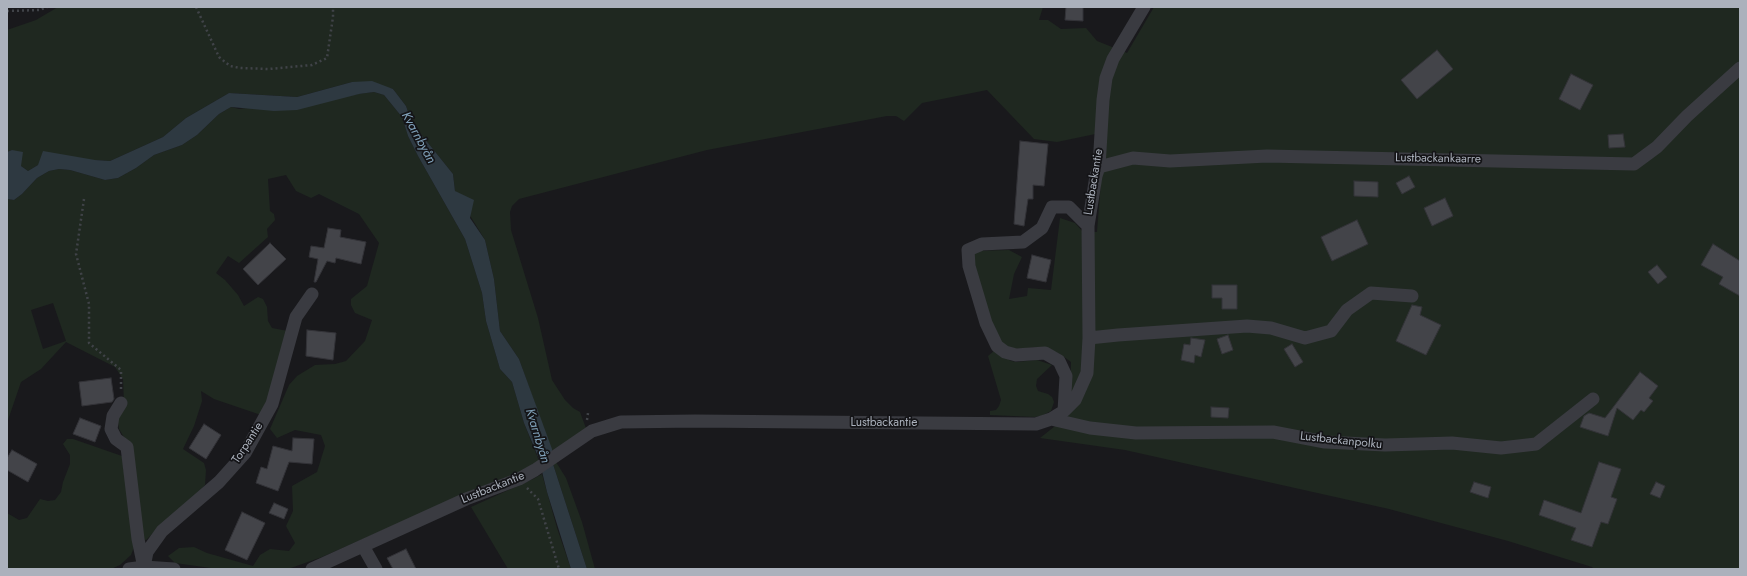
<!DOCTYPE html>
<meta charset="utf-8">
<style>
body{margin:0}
#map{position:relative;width:1747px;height:576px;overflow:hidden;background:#19191c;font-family:Jost,sans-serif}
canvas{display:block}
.frame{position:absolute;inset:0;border:8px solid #abb1bc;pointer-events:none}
</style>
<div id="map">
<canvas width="1747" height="576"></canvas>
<div class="frame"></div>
</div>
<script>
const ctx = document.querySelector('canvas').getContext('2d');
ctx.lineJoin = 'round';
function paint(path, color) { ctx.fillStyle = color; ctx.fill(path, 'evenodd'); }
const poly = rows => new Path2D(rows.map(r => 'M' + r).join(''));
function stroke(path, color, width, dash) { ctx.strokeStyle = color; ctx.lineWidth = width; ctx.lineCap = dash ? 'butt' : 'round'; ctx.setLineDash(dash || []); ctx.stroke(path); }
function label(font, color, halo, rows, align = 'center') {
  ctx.font = font + ' Jost,sans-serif'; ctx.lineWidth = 3.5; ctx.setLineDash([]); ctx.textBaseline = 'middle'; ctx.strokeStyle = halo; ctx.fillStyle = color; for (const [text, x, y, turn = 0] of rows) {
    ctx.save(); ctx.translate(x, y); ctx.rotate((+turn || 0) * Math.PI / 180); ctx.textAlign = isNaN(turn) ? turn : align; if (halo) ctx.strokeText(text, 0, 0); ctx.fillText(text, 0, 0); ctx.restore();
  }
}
paint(poly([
 [58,7,1043,7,1039,20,1048,20,1061,29,1086,28,1097,41,1127,53,1154,7,1740,7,1740,569,1594,569,1592,567,1508,541,1389,509,1125,450,1040,438,1069,415,1071,362,1060,354,1044,347,1011,349,999,343,971,267,973,251,1009,250,1022,257,1014,274,1009,299,1027,296,1028,288,1051,290,1060,218,1075,223,1083,232,1097,232,1105,132,1057,142,1034,139,987,90,922,103,904,121,896,116,887,116,707,150,519,199,512,206,510,212,511,230,538,318,552,380,565,400,573,408,580,412,587,431,553,455,519,359,500,331,494,279,485,240,455,191,453,174,412,123,406,106,393,89,352,82,297,97,229,93,186,118,163,137,110,161,95,160,38,165,28,171,21,166,12,150,7,152,7,30,36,20],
 [374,92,384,95,402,117,408,136,418,156,465,239,482,293,486,321,500,369,512,382,524,423,539,461,521,472,488,484,322,557,288,569,218,569,175,563,168,556,179,548,194,547,207,553,253,566,260,555,270,549,289,551,295,543,286,526,293,511,292,486,317,472,325,446,321,435,295,430,277,438,270,429,289,385,297,376,315,365,335,364,346,361,365,341,372,320,355,313,351,305,351,299,367,286,379,243,359,214,319,194,311,198,296,191,286,175,268,179,270,211,274,214,275,220,267,229,268,237,239,263,228,256,216,273,225,280,238,295,244,306,258,297,263,299,267,307,268,321,272,328,288,331,274,387,261,415,214,399,201,391,202,401,194,426,183,449,204,463,206,470,205,485,193,499,171,516,146,540,142,539,130,447,119,429,117,417,124,404,123,379,115,367,66,342,41,369,21,382,7,423,7,199,14,200,22,194,37,178,49,171,59,169,70,170,105,180,118,178,136,168,154,155,182,145,197,135,219,114,231,107,239,109],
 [53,303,66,341,43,349,31,310],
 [995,350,1011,361,1017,362,1037,360,1052,365,1037,379,1036,386,1038,391,1048,394,1052,397,1054,402,1051,411,1041,416,1035,417,990,415,990,411,996,410,999,406,1001,400,988,356],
 [67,439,73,439,122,456,134,547,131,555,120,565,111,569,7,569,7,513,19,520,27,518,40,499,48,501,55,500,61,492,63,482,70,464,70,455,63,444],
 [556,462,566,478,582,522,595,569,587,569,553,464],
 [542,474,557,528,571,569,508,569,471,507,533,479]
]), '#1f2820');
paint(poly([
 [372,81,393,89,406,106,412,123,453,174,455,191,474,200,470,218,485,240,494,279,500,331,519,359,552,449,553,464,587,569,571,569,547,492,539,459,524,423,512,382,500,369,486,321,482,293,465,239,418,156,408,136,402,117,384,95,374,92,359,94,297,110,274,111,231,107,219,114,197,135,182,145,154,155,136,168,118,178,105,180,70,170,59,169,49,171,37,178,22,194,14,200,7,199,7,152,12,150,23,152,21,166,28,171,38,165,43,151,95,160,110,161,163,137,186,118,229,93,297,97,352,82]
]), '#2e3941');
const building = poly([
 [1066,7,1083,7,1083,21,1065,20,1066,7],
 [1437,50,1453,69,1417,99,1401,80,1437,50],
 [1571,74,1593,85,1580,110,1559,99,1571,74],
 [1623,134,1625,147,1609,148,1608,135,1623,134],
 [1020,141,1048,144,1044,186,1033,185,1033,199,1028,199,1024,226,1014,224,1020,141],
 [1409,176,1415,187,1402,194,1396,183,1409,176],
 [1354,181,1378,182,1378,197,1354,196,1354,181],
 [1445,198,1453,216,1432,226,1424,208,1445,198],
 [1357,220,1368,244,1332,261,1321,237,1357,220],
 [328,228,341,230,340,237,366,242,361,264,336,258,335,263,327,261,316,282,314,282,318,259,309,257,311,246,324,248,328,228],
 [270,243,286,259,258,285,243,269,270,243],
 [1713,244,1740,261,1740,296,1719,284,1723,277,1701,265,1713,244],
 [1032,255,1051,260,1046,282,1027,278,1032,255],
 [1657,265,1667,277,1658,284,1648,272,1657,265],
 [1212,285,1237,285,1237,309,1222,309,1222,298,1212,298,1212,285],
 [1412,305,1422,307,1420,315,1441,325,1426,355,1396,341,1412,305],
 [307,330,336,333,333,360,306,356,307,330],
 [1228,335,1233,350,1222,354,1217,339,1228,335],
 [1191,338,1205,340,1201,357,1195,355,1194,363,1181,360,1184,344,1190,345,1191,338],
 [1292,344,1303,362,1295,367,1284,349,1292,344],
 [1640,372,1658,386,1649,398,1653,401,1644,412,1641,410,1633,420,1617,408,1608,436,1580,427,1584,416,1589,413,1605,418,1640,372],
 [111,378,114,399,112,402,82,406,79,382,111,378],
 [1211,407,1229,408,1228,418,1211,417,1211,407],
 [80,418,101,426,95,442,73,434,80,418],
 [204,424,221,435,206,459,189,448,204,424],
 [293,438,314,439,312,464,289,462,278,491,256,483,261,467,267,469,273,446,292,451,293,438],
 [12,450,37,464,28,482,7,470,7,458,12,450],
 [1599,462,1621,469,1611,497,1617,499,1608,524,1601,522,1592,547,1571,540,1576,528,1539,515,1544,500,1581,513,1599,462],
 [1474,482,1491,487,1488,498,1470,492,1474,482],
 [1656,482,1665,486,1660,498,1650,494,1656,482],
 [274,503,288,509,284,519,269,513,274,503],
 [242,512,265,523,247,560,225,550,242,512],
 [406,549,416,569,393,569,387,558,406,549]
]);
paint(building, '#434449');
stroke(building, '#333338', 1);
stroke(poly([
 [196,7,219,57,230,66,240,68,269,69,312,65,327,58,333,17,333,7],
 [7,11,40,10,47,7],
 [84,199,76,254,89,304,89,343,121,370,121,391],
 [587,420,588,413],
 [527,488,538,499,559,569]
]), '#404348', 2.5, [2, 3]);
stroke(poly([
 [1099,167,1133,158,1170,161,1267,156,1634,164,1657,147,1687,116,1740,68],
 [1089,338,1118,335,1247,326,1271,328,1305,338,1331,331,1347,310,1371,293,1412,296],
 [121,403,113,416,111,429,116,439,127,447,138,539,143,563],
 [1064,411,1066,376,1059,361,1045,353,1016,355,1005,352,997,346,986,323,969,266,968,250,982,244,1023,242,1042,228,1052,207,1069,207,1088,226],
 [1051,419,1090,428,1136,433,1273,432,1325,442,1385,445,1452,443,1501,448,1536,444,1593,399],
 [363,546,376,569],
 [144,567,147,552,162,531,219,482,245,453,272,404,296,317,312,294],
 [129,569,144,567,174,569],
 [312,569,466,499,519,479,535,470,592,431,621,422,695,421,1036,424,1051,419,1064,411,1075,400,1087,373,1089,338,1088,226,1096,176,1099,167,1103,100,1106,78,1113,59,1144,7]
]), '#3a3b41', 13);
label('12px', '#abb1bc', '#141417', [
 ["Lustbackankaarre",1438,159,1],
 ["Lustbackantie",1094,182,-81],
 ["Lustbackantie",884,423],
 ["Lustbackanpolku",1341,441,6],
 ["Torpantie",248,443,-57],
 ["Lustbackantie",493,488,-22]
]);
label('italic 13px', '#80a1b9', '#141417', [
 ["Kvarnbyån",418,138,61],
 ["Kvarnbyån",537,436,73]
]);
</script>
